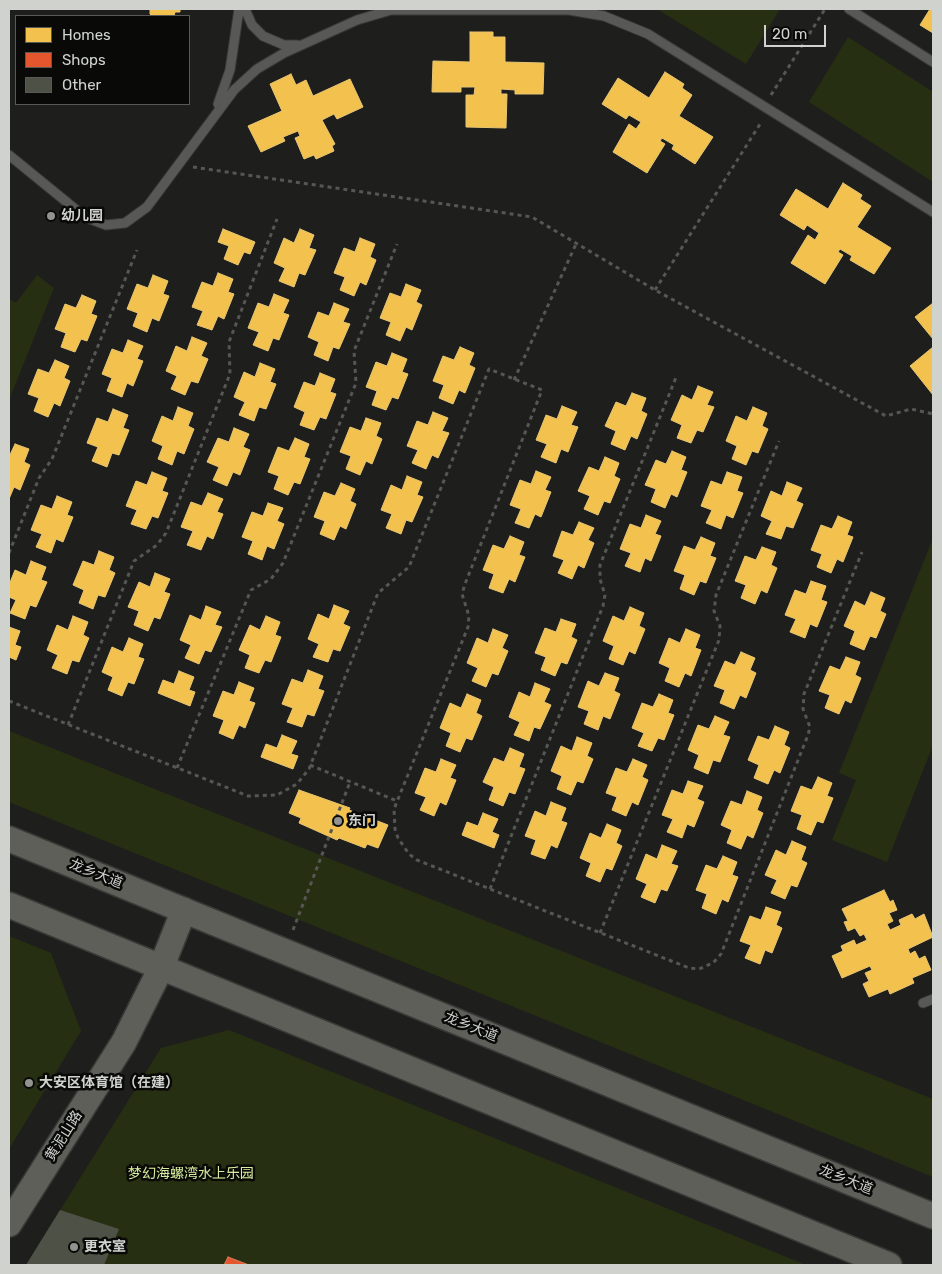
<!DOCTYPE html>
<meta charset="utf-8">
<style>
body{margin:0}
#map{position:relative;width:942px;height:1274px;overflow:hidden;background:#1e1f1c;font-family:Rubik,sans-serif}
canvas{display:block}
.frame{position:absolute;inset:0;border:10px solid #d0d2ce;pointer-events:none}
.legend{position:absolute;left:15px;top:15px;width:175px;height:90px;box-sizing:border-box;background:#090a07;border:1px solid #595a57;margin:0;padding:6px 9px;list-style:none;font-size:15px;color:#d0d2ce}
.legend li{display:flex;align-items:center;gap:10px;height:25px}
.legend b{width:25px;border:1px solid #595a57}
.scale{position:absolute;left:764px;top:25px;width:62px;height:22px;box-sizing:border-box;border:2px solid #d0d2ce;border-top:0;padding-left:6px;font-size:15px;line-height:18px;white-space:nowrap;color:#d0d2ce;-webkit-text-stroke:4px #090a07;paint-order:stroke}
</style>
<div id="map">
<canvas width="942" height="1274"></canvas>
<div class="frame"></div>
<ul class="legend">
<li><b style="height:14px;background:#f2c14e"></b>Homes</li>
<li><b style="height:14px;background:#e4572e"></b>Shops</li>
<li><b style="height:14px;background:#4e5146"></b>Other</li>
</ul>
<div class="scale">20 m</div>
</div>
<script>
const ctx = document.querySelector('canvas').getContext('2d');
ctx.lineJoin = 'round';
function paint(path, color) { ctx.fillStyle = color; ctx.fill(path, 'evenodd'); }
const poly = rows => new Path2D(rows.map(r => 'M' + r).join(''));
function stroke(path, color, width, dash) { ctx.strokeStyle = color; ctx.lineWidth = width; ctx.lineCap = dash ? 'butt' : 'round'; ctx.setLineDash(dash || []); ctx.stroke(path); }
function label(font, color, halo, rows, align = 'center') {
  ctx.font = font + ' Rubik,"Noto Sans SC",sans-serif'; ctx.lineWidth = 5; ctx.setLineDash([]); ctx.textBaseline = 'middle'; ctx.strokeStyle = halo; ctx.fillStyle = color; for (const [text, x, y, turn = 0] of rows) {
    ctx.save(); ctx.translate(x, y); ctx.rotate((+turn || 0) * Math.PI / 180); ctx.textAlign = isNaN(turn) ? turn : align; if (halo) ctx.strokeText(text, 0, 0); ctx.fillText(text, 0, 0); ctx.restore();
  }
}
paint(poly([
 [657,9,780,9,746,64],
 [848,37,933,92,933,182,809,102],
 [37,275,54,288,9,400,9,299,16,303],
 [933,538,933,745,887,862,832,840,856,780,839,773],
 [9,731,933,1099,933,1177,9,802],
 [9,936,51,953,81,1031,9,1149],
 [229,1030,806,1265,26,1265,161,1048]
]), '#272f12');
const homes = poly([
 [150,9,180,9,180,12,175,12,174,16,152,16,150,14,150,9],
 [930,9,933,10,933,33,920,25,930,9],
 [470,32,493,32,493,37,505,37,505,62,544,63,543,94,515,94,515,90,501,89,501,94,507,94,506,128,466,127,466,95,474,95,475,87,461,87,461,92,432,92,433,61,470,62,470,32],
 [665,72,684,84,682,88,692,95,679,116,713,137,695,164,672,149,674,145,662,138,660,141,665,144,647,173,613,152,629,124,636,129,641,122,629,115,626,119,602,104,618,78,649,98,665,72],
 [291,74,296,85,306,80,313,96,350,79,363,107,337,119,334,114,322,120,335,144,332,146,334,151,316,159,314,155,304,159,295,138,300,136,298,131,283,137,285,141,261,152,248,126,282,111,270,84,291,74],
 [843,183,862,195,860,199,871,206,857,227,891,248,874,274,850,260,852,256,840,249,838,252,843,255,825,284,791,263,808,235,815,240,819,233,807,225,804,230,780,215,796,189,828,209,843,183],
 [223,229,255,242,250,254,244,252,238,265,224,259,229,246,218,242,223,229],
 [300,229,314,235,309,248,316,250,305,275,299,273,294,287,279,281,285,268,274,263,284,238,294,243,300,229],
 [360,238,375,244,370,257,376,260,366,285,360,282,354,296,340,290,345,277,334,273,344,248,355,252,360,238],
 [218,273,233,279,228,292,234,294,224,319,218,316,212,330,197,325,203,311,192,307,202,282,213,286,218,273],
 [153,275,168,281,163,294,169,296,159,321,152,318,147,332,133,326,138,313,127,309,137,284,148,288,153,275],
 [406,284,421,290,416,302,422,305,412,330,406,327,400,341,386,335,391,322,380,318,390,293,401,297,406,284],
 [274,294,289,300,283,313,289,315,279,340,273,338,268,351,253,345,259,332,248,328,258,303,269,307,274,294],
 [82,295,96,301,91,314,97,316,87,341,81,339,75,352,61,347,66,333,55,329,65,304,76,308,82,295],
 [334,303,349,309,343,322,350,324,339,349,333,347,328,361,314,355,319,342,308,337,318,312,329,316,334,303],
 [933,303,933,339,915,317,933,303],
 [192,337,207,343,201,356,208,359,198,383,191,381,185,395,171,389,177,376,166,371,176,346,187,351,192,337],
 [128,340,143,346,137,359,143,361,133,386,127,383,122,397,107,391,112,378,102,374,112,349,123,353,128,340],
 [460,347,474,353,469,365,475,368,465,393,459,390,453,404,439,398,444,385,433,381,443,356,454,360,460,347],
 [933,347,933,395,910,366,933,347],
 [392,353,407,359,402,372,408,374,398,399,392,397,386,410,372,405,377,391,366,387,376,362,387,366,392,353],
 [55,360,69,366,64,378,70,381,60,406,54,403,48,417,34,411,39,398,28,394,38,369,49,373,55,360],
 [260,363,275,369,270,382,276,384,266,409,259,407,254,421,239,415,245,402,234,397,244,372,255,377,260,363],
 [320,373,335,379,330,392,336,394,326,419,320,417,314,430,300,425,305,412,294,407,304,382,315,386,320,373],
 [698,386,713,392,707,405,714,407,703,432,697,430,691,443,677,438,682,425,671,420,682,395,692,400,698,386],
 [632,393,646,398,641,411,647,414,637,439,631,436,625,450,611,444,616,431,605,426,616,402,626,406,632,393],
 [562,406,577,412,571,425,578,427,568,452,561,449,556,463,541,457,547,444,536,440,546,415,557,419,562,406],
 [178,407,193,413,188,426,194,429,184,454,177,451,172,465,158,459,163,446,152,441,162,416,173,421,178,407],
 [753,407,767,413,762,426,768,429,758,453,752,451,746,465,732,459,737,446,726,441,736,416,747,421,753,407],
 [113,409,128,415,123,428,129,430,119,455,112,453,107,467,92,461,98,447,87,443,97,418,108,422,113,409],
 [433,412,448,418,442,431,449,433,438,458,432,455,426,469,412,463,418,450,407,446,417,421,428,425,433,412],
 [366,418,381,423,376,436,382,439,372,464,366,461,360,475,346,469,351,456,340,452,350,427,361,431,366,418],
 [234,428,249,434,243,447,250,450,240,475,233,472,227,486,213,480,219,467,207,462,218,438,229,442,234,428],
 [295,438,309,444,304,457,310,459,300,484,294,482,288,495,274,489,279,476,268,472,278,447,289,451,295,438],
 [15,444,29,449,24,462,30,465,20,490,14,487,9,499,9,457,15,444],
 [672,451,686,457,681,470,687,472,677,497,671,494,665,508,651,502,656,489,645,485,656,460,666,464,672,451],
 [605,457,619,463,614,476,620,479,610,503,604,501,598,515,584,509,590,496,578,491,589,467,599,471,605,457],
 [536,471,551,477,545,490,551,492,541,517,535,514,529,528,515,523,521,509,510,505,520,480,531,484,536,471],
 [152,472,167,478,162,491,168,493,158,518,152,516,146,529,131,524,137,510,126,506,136,481,147,485,152,472],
 [727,472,742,477,737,491,743,493,733,518,726,515,721,529,706,523,712,510,701,506,711,481,722,485,727,472],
 [407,476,422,482,417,495,423,497,412,522,406,520,401,534,386,528,392,514,381,510,391,485,402,490,407,476],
 [787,482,802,488,796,501,803,504,793,528,786,526,781,539,766,534,772,521,761,516,771,491,782,496,787,482],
 [341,483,355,489,350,501,356,504,346,529,340,526,334,540,320,534,325,521,314,517,324,492,335,496,341,483],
 [208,493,223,499,217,512,223,514,213,539,207,536,201,550,187,545,193,531,181,527,191,502,202,506,208,493],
 [57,496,72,502,67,515,73,517,63,542,56,539,51,553,36,547,42,534,31,530,41,505,52,509,57,496],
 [268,503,283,508,277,521,284,524,274,549,267,546,262,560,248,554,253,541,242,537,252,512,263,516,268,503],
 [646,515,661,521,655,534,661,536,651,561,645,558,640,572,625,566,631,553,620,549,630,524,641,528,646,515],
 [838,516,852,522,847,535,853,537,843,562,837,559,831,573,817,567,822,554,811,550,821,525,832,529,838,516],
 [579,522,594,528,588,540,594,543,584,568,578,565,572,579,558,573,564,560,553,556,562,531,573,535,579,522],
 [510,536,524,542,519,555,525,557,515,582,509,579,503,593,489,588,494,574,483,570,493,545,504,549,510,536],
 [701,537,715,543,710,556,716,558,706,583,700,581,694,595,680,589,685,575,674,571,684,546,695,550,701,537],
 [762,547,776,552,771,565,777,568,767,593,761,590,755,604,741,598,746,585,735,581,745,556,756,560,762,547],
 [99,551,114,557,109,570,115,573,105,597,98,595,93,609,79,603,84,590,73,585,83,561,94,565,99,551],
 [31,561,46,567,41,580,47,582,36,607,30,605,25,619,10,613,16,600,9,597,9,585,15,570,26,575,31,561],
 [155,573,170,579,164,592,170,594,160,619,154,617,148,631,134,625,139,611,128,607,139,582,150,587,155,573],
 [811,581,826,586,821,600,827,602,817,627,810,624,805,638,790,632,796,619,785,615,795,590,806,594,811,581],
 [871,592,885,598,880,611,886,614,876,638,870,636,864,650,850,644,855,631,844,626,855,601,865,606,871,592],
 [334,605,349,611,343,624,350,627,340,651,333,649,328,662,313,657,319,644,308,639,318,614,329,619,334,605],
 [206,606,221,612,215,625,222,627,211,652,205,650,199,664,185,658,191,645,180,640,190,615,201,620,206,606],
 [630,607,644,613,639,626,645,629,635,654,629,651,623,665,609,659,614,646,603,641,613,616,624,621,630,607],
 [73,616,88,622,83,635,89,638,79,662,72,660,67,674,52,668,58,655,47,650,57,625,68,630,73,616],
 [266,616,280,622,275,635,281,637,271,662,265,660,259,673,245,668,250,655,239,650,250,625,260,630,266,616],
 [561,619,576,624,571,637,577,640,567,664,561,662,555,676,541,670,546,657,535,653,545,628,556,632,561,619],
 [9,627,20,631,15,645,21,647,16,660,9,657,9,627],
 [493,629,508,635,502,648,508,651,498,675,492,673,486,687,472,681,478,668,467,663,477,638,488,643,493,629],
 [686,629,700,635,695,648,701,650,691,676,685,673,679,687,665,681,670,668,659,663,669,638,680,643,686,629],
 [129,638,143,644,138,657,144,659,134,684,128,682,122,696,108,690,113,677,102,672,112,647,123,652,129,638],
 [741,652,755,658,750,670,756,673,746,698,740,695,734,709,720,703,725,690,714,686,725,661,735,665,741,652],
 [846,657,860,662,855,675,861,678,851,703,845,700,839,714,825,708,830,695,819,691,830,666,840,670,846,657],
 [308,670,323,676,318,689,324,691,314,716,307,714,302,727,287,722,293,708,282,704,292,679,303,683,308,670],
 [179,671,194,677,189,690,195,692,190,706,158,693,163,680,174,684,179,671],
 [605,673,619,678,614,691,620,694,610,719,603,716,598,730,584,724,589,711,578,707,588,681,599,686,605,673],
 [239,682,254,688,249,701,255,703,245,728,239,725,233,739,219,733,224,720,213,716,223,691,234,695,239,682],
 [535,683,550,689,544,702,551,705,540,729,534,727,529,741,514,735,520,722,509,717,519,692,530,697,535,683],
 [467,694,481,700,476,713,482,716,472,740,466,738,460,752,446,746,451,733,440,728,450,703,461,708,467,694],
 [659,694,673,700,668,713,674,715,664,740,658,738,652,751,638,746,644,733,632,728,642,703,653,707,659,694],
 [715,716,729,722,723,735,730,737,720,762,713,760,708,774,694,768,699,755,688,750,698,725,709,729,715,716],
 [775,726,789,732,784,745,790,748,780,773,774,770,768,784,754,778,759,765,748,760,758,736,769,740,775,726],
 [282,735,297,741,291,754,298,756,293,769,261,757,266,744,277,748,282,735],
 [577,737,592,743,587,756,593,759,583,783,577,781,571,795,557,789,562,776,551,771,561,746,572,751,577,737],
 [510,748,524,754,519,767,525,769,515,794,509,792,503,806,489,800,494,787,483,782,494,758,504,762,510,748],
 [441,759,456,765,450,778,456,780,446,805,440,802,434,816,420,810,426,797,415,793,425,768,436,772,441,759],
 [633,759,647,765,642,777,648,780,638,805,632,802,626,816,612,810,617,797,606,793,616,768,627,772,633,759],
 [818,777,832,783,827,796,833,798,823,823,817,821,811,835,797,829,802,815,791,811,801,786,812,790,818,777],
 [688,781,703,786,697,799,704,802,694,827,687,824,682,838,667,832,673,819,662,815,672,790,683,794,688,781],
 [299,790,350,808,349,810,388,825,378,848,367,844,365,848,339,838,337,840,299,823,301,818,289,813,299,790],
 [747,791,762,797,757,810,763,813,753,838,747,835,741,849,727,843,732,830,721,825,731,801,742,805,747,791],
 [551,802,566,808,561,821,567,823,557,848,551,845,545,859,531,854,536,840,525,836,535,811,546,816,551,802],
 [483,813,498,819,492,832,499,835,494,848,462,835,467,822,478,826,483,813],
 [607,824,621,830,616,843,622,846,612,870,606,868,600,882,586,876,591,863,580,858,590,833,601,838,607,824],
 [792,841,806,847,801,860,807,863,797,887,791,885,785,899,771,893,777,880,765,875,776,850,786,855,792,841],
 [662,845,677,851,671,864,678,866,667,891,661,889,655,903,641,897,647,884,636,879,646,854,657,859,662,845],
 [723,856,737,862,732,875,738,877,728,902,722,899,716,914,702,908,707,894,696,890,706,865,717,869,723,856],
 [884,890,890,902,893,900,897,910,889,913,893,921,887,924,890,930,901,925,899,920,912,914,915,919,924,914,933,937,908,949,910,954,915,951,919,959,925,956,931,970,912,978,914,983,890,994,888,989,869,997,863,984,869,981,865,973,872,970,870,966,842,978,832,956,843,951,841,946,854,940,856,945,867,940,864,934,860,936,855,928,848,931,844,922,848,921,842,909,884,890],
 [766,907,781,912,776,925,782,928,772,953,765,950,760,964,745,958,751,945,740,941,750,916,761,920,766,907]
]);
paint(homes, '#f2c14e');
stroke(homes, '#e8c674', 1);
const shops = poly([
 [228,1257,249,1265,224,1265,228,1257]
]);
paint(shops, '#e4572e');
stroke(shops, '#de7c5e', 1);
paint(poly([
 [60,1210,119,1229,104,1265,26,1265]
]), '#4e5146');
const lane = poly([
 [245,9,252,25,263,36,284,45,297,45],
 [849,9,933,62],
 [218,104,230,70,239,9],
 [9,155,85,217,106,225,125,223,147,207,234,90,257,69,284,53,357,20,391,10,569,10,604,16,648,34,933,212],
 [923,1003,933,999]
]);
const secondary = poly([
 [9,839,933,1216],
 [9,905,889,1265],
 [9,1224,124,1042,161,968,184,910]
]);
stroke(lane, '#383936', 11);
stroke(secondary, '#383936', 28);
stroke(poly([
 [771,95,825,9],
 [193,167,532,217,655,290,886,416,911,409,933,414],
 [655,290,762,121],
 [514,380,576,244],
 [9,553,39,478,52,459,137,250],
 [9,701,248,796,277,795,297,784,309,769,378,593,409,567,489,369,542,390,465,584,462,594,469,616,468,627,394,809,395,829,398,838,409,854,417,860,689,968,699,969,713,963,721,954,808,735,810,727,803,709,804,694,862,552],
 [68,725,134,561,157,545,166,533,230,374,229,342,277,219],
 [310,765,397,801],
 [177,768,248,597,251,590,271,579,283,563,356,383,354,351,397,244],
 [490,889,603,606,605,595,600,579,600,565,677,375],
 [293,930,350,782],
 [600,933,719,640,720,626,714,611,716,595,779,441]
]), '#565755', 3, [4, 4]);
stroke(lane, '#585956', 9);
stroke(secondary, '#5d5f58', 25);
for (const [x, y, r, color] of [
 [51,216,5,"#929390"],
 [338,821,5,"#929390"],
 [29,1083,5,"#929390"],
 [74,1247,5,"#929390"]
]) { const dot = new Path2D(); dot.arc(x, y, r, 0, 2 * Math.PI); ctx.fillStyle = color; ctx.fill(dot); stroke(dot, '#090a07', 2); }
label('bold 14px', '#d0d2ce', '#090a07', [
 ["幼儿园",61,216],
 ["东门",348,821],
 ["大安区体育馆（在建）",39,1083],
 ["更衣室",84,1247]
], 'left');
label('14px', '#d0d2ce', '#090a07', [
 ["龙乡大道",96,874,22],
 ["龙乡大道",471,1027,22],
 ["黄泥山路",64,1136,-58],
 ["龙乡大道",846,1180,22]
]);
label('14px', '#d6ed9e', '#090a07', [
 ["梦幻海螺湾水上乐园",191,1174]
]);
</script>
